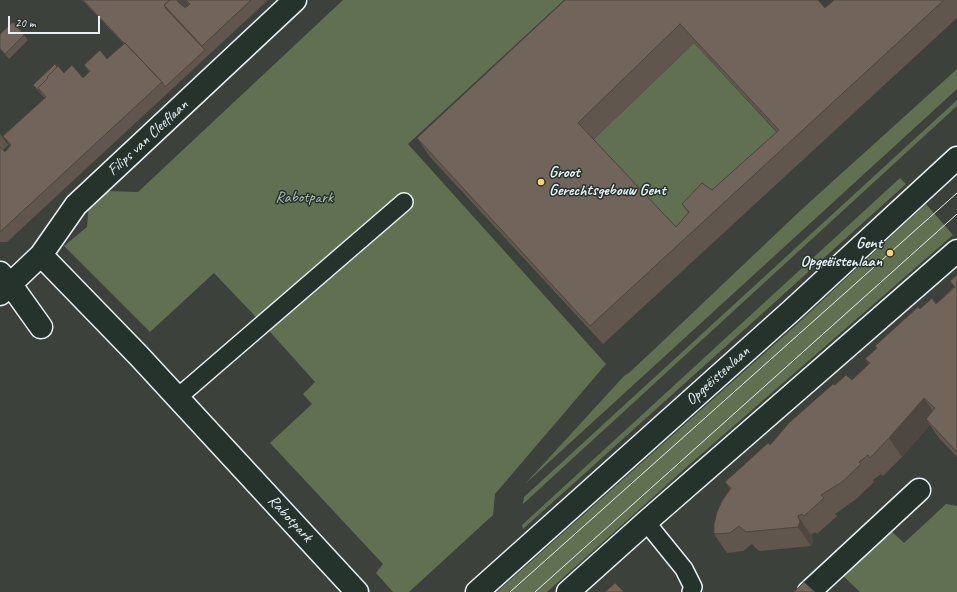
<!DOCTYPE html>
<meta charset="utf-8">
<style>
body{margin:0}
#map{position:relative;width:957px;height:592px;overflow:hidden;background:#3c423b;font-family:Caveat,sans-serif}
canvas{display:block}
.scale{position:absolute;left:8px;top:16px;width:92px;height:18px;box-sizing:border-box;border:2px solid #e8f1f8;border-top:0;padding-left:5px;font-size:12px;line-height:14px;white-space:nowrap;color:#e8f1f8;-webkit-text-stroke:3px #26332d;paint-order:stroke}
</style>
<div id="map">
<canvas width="957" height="592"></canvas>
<div class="scale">20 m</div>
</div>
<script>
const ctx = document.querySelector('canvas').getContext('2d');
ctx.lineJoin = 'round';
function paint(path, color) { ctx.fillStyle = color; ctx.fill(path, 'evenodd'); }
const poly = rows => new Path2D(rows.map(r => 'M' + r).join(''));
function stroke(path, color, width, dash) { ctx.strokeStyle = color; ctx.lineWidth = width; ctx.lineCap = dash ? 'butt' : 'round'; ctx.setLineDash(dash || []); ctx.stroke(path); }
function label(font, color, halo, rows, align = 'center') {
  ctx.font = font + ' Caveat,sans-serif'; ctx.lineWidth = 3; ctx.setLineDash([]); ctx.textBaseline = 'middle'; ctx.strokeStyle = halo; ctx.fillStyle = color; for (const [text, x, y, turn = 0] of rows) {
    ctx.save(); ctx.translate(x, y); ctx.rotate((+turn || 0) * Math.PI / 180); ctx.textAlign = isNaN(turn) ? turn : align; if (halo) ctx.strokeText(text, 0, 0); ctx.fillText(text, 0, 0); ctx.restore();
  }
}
paint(poly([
 [343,0,564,0,408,144,606,364,495,494,493,515,409,592,393,592,376,573,383,564,270,443,312,404,303,394,315,382,272,334,214,273,150,332,64,246,87,227,89,204,105,191,138,192],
 [694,43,792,149,689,246,591,142],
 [957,69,957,89,525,484,624,376,630,372,663,341,801,210],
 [957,100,957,106,523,504,524,497],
 [900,178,906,184,523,529,522,525],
 [926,204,953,235,690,464,547,592,497,592,794,327],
 [946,504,957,506,957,592,860,592,841,574,889,529,904,543]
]), '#617051');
const lane = poly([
 [177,398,404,202],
 [646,522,684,569,693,587,691,592]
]);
const street = poly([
 [41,255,139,356,357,592],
 [0,273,11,285,41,327],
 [0,294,41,255,76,205,295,0],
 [809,592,919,490]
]);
const secondary = poly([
 [477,592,791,311,957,158],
 [568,592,646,522,957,251]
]);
stroke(lane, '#e8f1f8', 20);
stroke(street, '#e8f1f8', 25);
stroke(secondary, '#e8f1f8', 25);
stroke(lane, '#26332d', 17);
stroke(street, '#26332d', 22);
stroke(secondary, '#26332d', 22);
stroke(poly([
 [510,592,957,193],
 [535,592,957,214]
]), '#e8f1f8', 1);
paint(poly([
 [82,0,268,0,7,242,0,242,0,134,8,145,3,150,5,152,10,146,3,136,45,98,37,90,33,85,64,73,83,78,89,72,84,65,107,59,124,44],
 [565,0,825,8,834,0,957,0,957,18,603,344,430,157,417,138],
 [694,43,777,132,712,190,682,204,688,213,676,227,593,140],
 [0,34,24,35,28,40,9,59,0,49],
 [957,275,957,457,939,438,930,425,902,457,883,476,881,474,873,480,874,482,855,500,835,514,837,516,817,534,815,532,811,535,813,540,811,546,759,551,752,544,743,551,727,553,714,534,730,489,725,482,770,445,835,385,852,380,869,364,865,359,877,349,875,346,920,309,936,304,954,287,950,281]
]), '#60564e');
paint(poly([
 [178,0,185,0,189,5,184,10,177,1],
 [924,398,937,417,926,419,930,425,902,457,889,438],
 [798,516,811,535,813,540,811,546,798,527]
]), '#4e4640');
const building = poly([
 [83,0,170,0,164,5,167,10,205,50,165,87,162,82,125,43,125,44,83,0],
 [170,0,178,0,177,1,185,8,190,4,186,0,251,0,202,46,164,5,170,0],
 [565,0,818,0,825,8,834,0,944,0,590,326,417,138,565,0],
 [680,24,779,130,712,190,702,183,682,204,689,212,676,227,578,123,680,24],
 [13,22,24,35,5,54,0,48,0,34,13,22],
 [125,43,162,82,0,232,0,147,5,152,11,145,3,136,46,97,38,88,48,78,47,77,58,66,64,73,72,65,83,78,90,71,84,65,100,50,107,59,125,43],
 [55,64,57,67,47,77,48,78,38,88,41,93,33,85,55,64],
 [957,275,957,452,926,419,935,408,924,398,889,438,870,458,868,455,859,462,861,464,842,482,821,495,824,498,804,516,802,514,798,516,800,522,798,527,746,532,739,526,730,533,714,534,714,524,717,512,722,501,731,488,725,482,768,443,770,445,790,422,833,384,835,385,846,375,852,380,870,363,865,359,877,348,875,346,918,307,920,309,932,298,936,304,955,287,950,281,957,275],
 [804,582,815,592,794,592,804,582],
 [615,583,624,592,605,592,615,583]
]);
paint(building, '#70645b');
stroke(building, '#4e4640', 1);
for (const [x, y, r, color] of [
 [541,182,4,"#ffd166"],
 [890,253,4,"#ffd166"]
]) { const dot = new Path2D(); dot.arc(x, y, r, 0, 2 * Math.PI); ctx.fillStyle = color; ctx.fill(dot); stroke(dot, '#26332d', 1.5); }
label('16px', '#e8f1f8', '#26332d', [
 ["Filips van Cleeflaan",148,138,-43],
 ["Opgeëistenlaan",718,376,-42],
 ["Rabotpark",290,519,47]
]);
label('bold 16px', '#e8f1f8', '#26332d', [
 ["Groot",549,173],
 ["Gerechtsgebouw Gent",549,191],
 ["Gent",882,244,"right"],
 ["Opgeëistenlaan",882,262,"right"]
], 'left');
label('16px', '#b2bdb5', '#26332d', [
 ["Rabotpark",304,198]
]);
</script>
